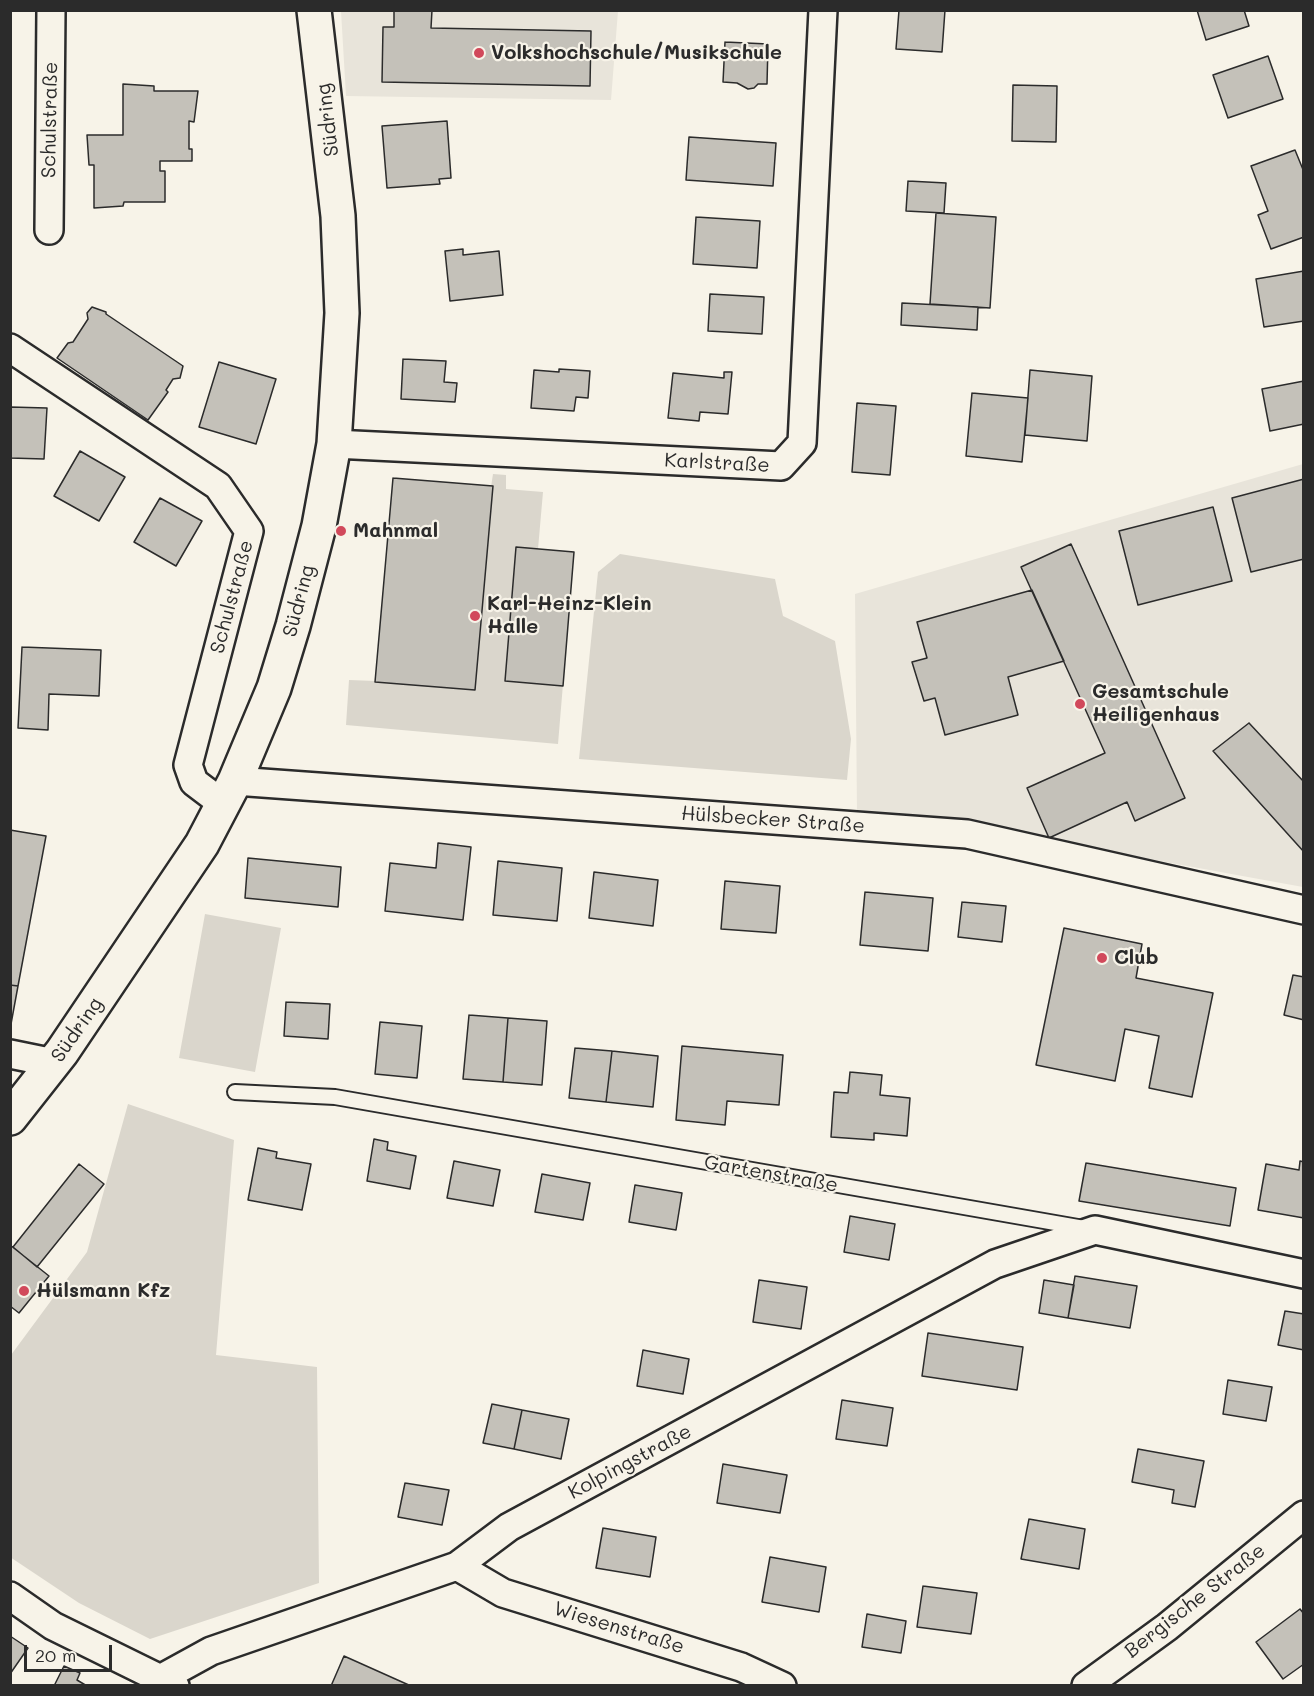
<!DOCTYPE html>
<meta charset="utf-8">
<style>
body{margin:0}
#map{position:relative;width:1314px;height:1696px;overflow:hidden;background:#f7f3e8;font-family:Mali,sans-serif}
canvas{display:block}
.frame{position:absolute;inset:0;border:12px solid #2b2b2b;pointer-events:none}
.scale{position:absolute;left:24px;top:1645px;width:88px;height:27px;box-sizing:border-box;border:3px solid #2b2b2b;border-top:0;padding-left:8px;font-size:18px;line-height:21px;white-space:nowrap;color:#2b2b2b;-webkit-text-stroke:4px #f7f3e8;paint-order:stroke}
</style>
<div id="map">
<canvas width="1314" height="1696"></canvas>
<div class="frame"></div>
<div class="scale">20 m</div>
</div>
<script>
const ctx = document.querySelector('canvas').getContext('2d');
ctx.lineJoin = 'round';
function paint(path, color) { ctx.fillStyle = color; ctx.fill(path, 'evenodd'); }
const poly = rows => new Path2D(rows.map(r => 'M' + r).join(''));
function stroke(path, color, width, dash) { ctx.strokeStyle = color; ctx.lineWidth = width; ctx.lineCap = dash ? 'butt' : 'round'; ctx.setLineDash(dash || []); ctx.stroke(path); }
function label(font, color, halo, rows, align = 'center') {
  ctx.font = font + ' Mali,sans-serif'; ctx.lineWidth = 4.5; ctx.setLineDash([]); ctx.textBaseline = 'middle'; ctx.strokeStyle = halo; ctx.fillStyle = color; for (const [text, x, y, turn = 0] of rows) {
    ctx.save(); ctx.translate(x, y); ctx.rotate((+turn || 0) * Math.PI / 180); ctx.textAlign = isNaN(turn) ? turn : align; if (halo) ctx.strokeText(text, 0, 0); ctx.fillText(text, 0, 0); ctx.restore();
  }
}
paint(poly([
 [341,11,618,11,611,100,346,96],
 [1303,464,1303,887,989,830,857,813,855,594]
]), '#e8e4da');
paint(poly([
 [493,474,506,475,506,489,543,492,538,549,574,552,558,744,346,725,349,680,375,681,393,478,491,487],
 [620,554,775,579,783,616,835,641,851,739,847,780,579,759,598,572],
 [205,914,281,928,255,1072,179,1058],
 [128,1104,234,1140,216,1355,317,1367,319,1583,150,1639,79,1603,10,1557,11,1355,87,1252]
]), '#dad6cc');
const building = poly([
 [394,10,432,10,431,28,591,31,590,86,382,82,383,27,394,27,394,10],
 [899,10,945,10,942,52,896,49,899,10],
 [1197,10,1244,10,1249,26,1206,40,1197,10],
 [725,42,768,44,767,84,758,84,754,88,748,89,737,83,723,82,725,42],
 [1268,56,1283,99,1228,118,1213,75,1268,56],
 [123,84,154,86,154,91,198,91,194,122,189,121,189,149,192,149,192,161,160,161,160,171,165,171,165,202,124,202,123,206,94,208,94,165,89,165,87,135,123,135,123,84],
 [1013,85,1057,86,1056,142,1012,141,1013,85],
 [447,121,451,178,439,179,440,184,387,188,382,126,447,121],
 [689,137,776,143,773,186,686,180,689,137],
 [1295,150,1304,172,1304,237,1271,249,1258,215,1268,211,1251,166,1295,150],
 [908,181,946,183,944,213,906,211,908,181],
 [936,213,996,217,990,308,930,304,936,213],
 [696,217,760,221,757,268,693,264,696,217],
 [463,249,463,255,499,251,503,295,450,301,445,251,463,249],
 [1304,271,1304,321,1264,327,1256,279,1304,271],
 [710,294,764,297,762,334,708,331,710,294],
 [902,303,978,307,977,330,901,325,902,303],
 [92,307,106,312,106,314,183,366,180,378,173,379,166,390,168,392,148,420,57,358,68,343,73,342,88,319,87,313,92,307],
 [403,359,446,361,444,382,457,383,455,402,401,399,403,359],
 [219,362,276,379,256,444,199,427,219,362],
 [559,369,590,371,588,398,576,397,574,411,531,408,534,370,559,372,559,369],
 [1030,370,1092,376,1087,441,1025,435,1030,370],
 [724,372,732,372,728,414,700,412,699,421,668,418,673,373,724,378,724,372],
 [1304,381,1304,424,1270,431,1262,389,1304,381],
 [972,393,1028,398,1022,462,966,456,972,393],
 [857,403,896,406,890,475,852,472,857,403],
 [10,407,47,408,44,459,10,458,10,407],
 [80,451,125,477,99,521,54,496,80,451],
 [393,478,493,486,475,690,375,682,393,478],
 [1304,479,1304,559,1251,572,1232,498,1304,479],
 [160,498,202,521,176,566,134,542,160,498],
 [1213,507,1232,581,1138,605,1119,531,1213,507],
 [1071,544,1185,798,1135,821,1127,802,1049,838,1027,788,1105,753,1021,567,1071,544],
 [516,547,574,552,563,686,505,681,516,547],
 [1032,590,1064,661,1008,677,1018,715,945,735,935,698,924,701,912,662,927,658,917,622,1032,590],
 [22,647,101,650,99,696,49,694,48,730,18,728,22,647],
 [1249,723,1304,782,1304,852,1213,751,1249,723],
 [10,830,46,836,18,986,10,985,10,830],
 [438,843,471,847,463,920,385,911,390,863,436,868,438,843],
 [248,858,341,867,338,907,245,898,248,858],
 [498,861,562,868,557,921,493,915,498,861],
 [594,872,658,880,653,926,589,918,594,872],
 [725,881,780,886,776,933,721,929,725,881],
 [865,892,933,898,928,951,860,945,865,892],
 [962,902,1006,906,1002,942,958,937,962,902],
 [1064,928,1142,944,1136,978,1213,993,1192,1097,1149,1088,1159,1036,1125,1029,1115,1081,1036,1065,1064,928],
 [1293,975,1304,977,1304,1020,1284,1015,1293,975],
 [10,985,18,986,11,1024,10,1024,10,985],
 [286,1002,330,1004,328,1039,284,1036,286,1002],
 [469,1015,508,1018,503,1082,463,1079,469,1015],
 [508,1018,547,1021,542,1085,503,1082,508,1018],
 [380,1022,422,1026,417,1078,375,1074,380,1022],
 [682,1046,783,1055,779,1105,727,1101,725,1125,676,1120,682,1046],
 [575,1048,612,1051,606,1102,569,1098,575,1048],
 [612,1051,658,1056,653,1107,606,1102,612,1051],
 [850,1072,882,1075,880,1095,910,1098,907,1136,874,1133,874,1140,831,1137,834,1092,848,1093,850,1072],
 [374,1139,388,1142,387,1150,416,1156,410,1189,367,1181,374,1139],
 [258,1148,277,1152,276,1158,311,1164,302,1210,248,1200,258,1148],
 [454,1161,500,1170,493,1206,447,1198,454,1161],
 [1300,1161,1304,1162,1304,1218,1258,1210,1266,1164,1299,1170,1300,1161],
 [1086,1163,1236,1188,1230,1226,1079,1201,1086,1163],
 [79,1164,104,1184,37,1267,13,1247,79,1164],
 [542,1174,590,1183,583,1220,535,1212,542,1174],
 [635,1185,682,1193,676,1230,629,1222,635,1185],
 [850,1216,895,1224,889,1260,844,1252,850,1216],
 [10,1245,49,1276,19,1313,10,1306,10,1245],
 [1075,1276,1137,1286,1130,1328,1068,1318,1075,1276],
 [759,1280,807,1287,801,1329,753,1322,759,1280],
 [1044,1280,1074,1285,1068,1318,1039,1313,1044,1280],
 [1285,1311,1304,1314,1304,1350,1278,1345,1285,1311],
 [928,1333,1023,1347,1017,1390,922,1376,928,1333],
 [643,1350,689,1359,683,1394,637,1386,643,1350],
 [1228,1380,1272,1387,1266,1421,1223,1414,1228,1380],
 [842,1400,893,1408,887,1446,836,1439,842,1400],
 [492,1404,522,1410,514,1449,483,1443,492,1404],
 [522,1410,569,1419,561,1459,514,1449,522,1410],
 [1138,1449,1204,1461,1195,1507,1172,1503,1174,1490,1132,1482,1138,1449],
 [723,1464,787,1475,780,1513,717,1503,723,1464],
 [405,1483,449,1490,442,1525,398,1517,405,1483],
 [1029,1519,1085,1529,1079,1569,1021,1559,1029,1519],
 [603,1528,656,1537,650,1577,596,1568,603,1528],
 [770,1557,826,1567,819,1612,762,1602,770,1557],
 [923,1586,977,1593,971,1634,917,1627,923,1586],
 [1300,1609,1304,1614,1304,1664,1283,1679,1256,1642,1300,1609],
 [867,1614,906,1621,901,1653,862,1647,867,1614],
 [10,1636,28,1648,10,1674,10,1636],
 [344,1656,411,1686,331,1686,344,1656],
 [64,1666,80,1673,77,1680,87,1686,54,1686,64,1666]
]);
paint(building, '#c4c1b9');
stroke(building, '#2b2b2b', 1.5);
const service = poly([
 [235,1092,335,1097,1084,1228]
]);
const minor = poly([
 [49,230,51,10],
 [10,348,218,486,249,531,188,765,194,782,223,804],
 [334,444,781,466,802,443,823,10],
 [235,781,967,834,1304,910],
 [10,1054,54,1063],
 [457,1566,503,1593,741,1667,782,1686],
 [10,1596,53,1626,175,1686],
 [160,1679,211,1651,457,1566,509,1527,995,1264,1095,1230,1304,1274],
 [1086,1686,1167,1627,1304,1515]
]);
const tertiary = poly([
 [10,1118,62,1052,202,844,235,781,274,688,293,626,319,526,334,444,342,313,338,216,314,10]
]);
stroke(service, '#2b2b2b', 18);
stroke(minor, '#2b2b2b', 32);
stroke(tertiary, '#2b2b2b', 38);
stroke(service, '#f7f3e8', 14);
stroke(minor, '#f7f3e8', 27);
stroke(tertiary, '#f7f3e8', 33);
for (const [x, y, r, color] of [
 [479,53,6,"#d1495b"],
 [341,531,6,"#d1495b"],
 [475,616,6,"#d1495b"],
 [1080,704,6,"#d1495b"],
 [1102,958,6,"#d1495b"],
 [24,1291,6,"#d1495b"]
]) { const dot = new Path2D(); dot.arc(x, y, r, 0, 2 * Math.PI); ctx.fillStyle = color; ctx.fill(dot); stroke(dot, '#f7f3e8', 2); }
label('bold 20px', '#2b2b2b', '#f7f3e8', [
 ["Volkshochschule/Musikschule",491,53],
 ["Mahnmal",353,531],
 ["Karl-Heinz-Klein",487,604],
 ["Halle",487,627],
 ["Gesamtschule",1092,692],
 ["Heiligenhaus",1092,715],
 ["Club",1114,958],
 ["Hülsmann Kfz",36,1291]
], 'left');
label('20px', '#2b2b2b', '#f7f3e8', [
 ["Schulstraße",50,120,-89],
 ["Südring",328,120,-97],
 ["Karlstraße",717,463,3],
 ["Schulstraße",232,597,-75],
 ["Südring",299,601,-75],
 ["Hülsbecker Straße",773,820,4],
 ["Südring",77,1030,-55],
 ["Gartenstraße",771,1174,10],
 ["Kolpingstraße",630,1462,-28],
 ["Bergische Straße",1195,1601,-38],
 ["Wiesenstraße",619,1628,17]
]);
</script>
